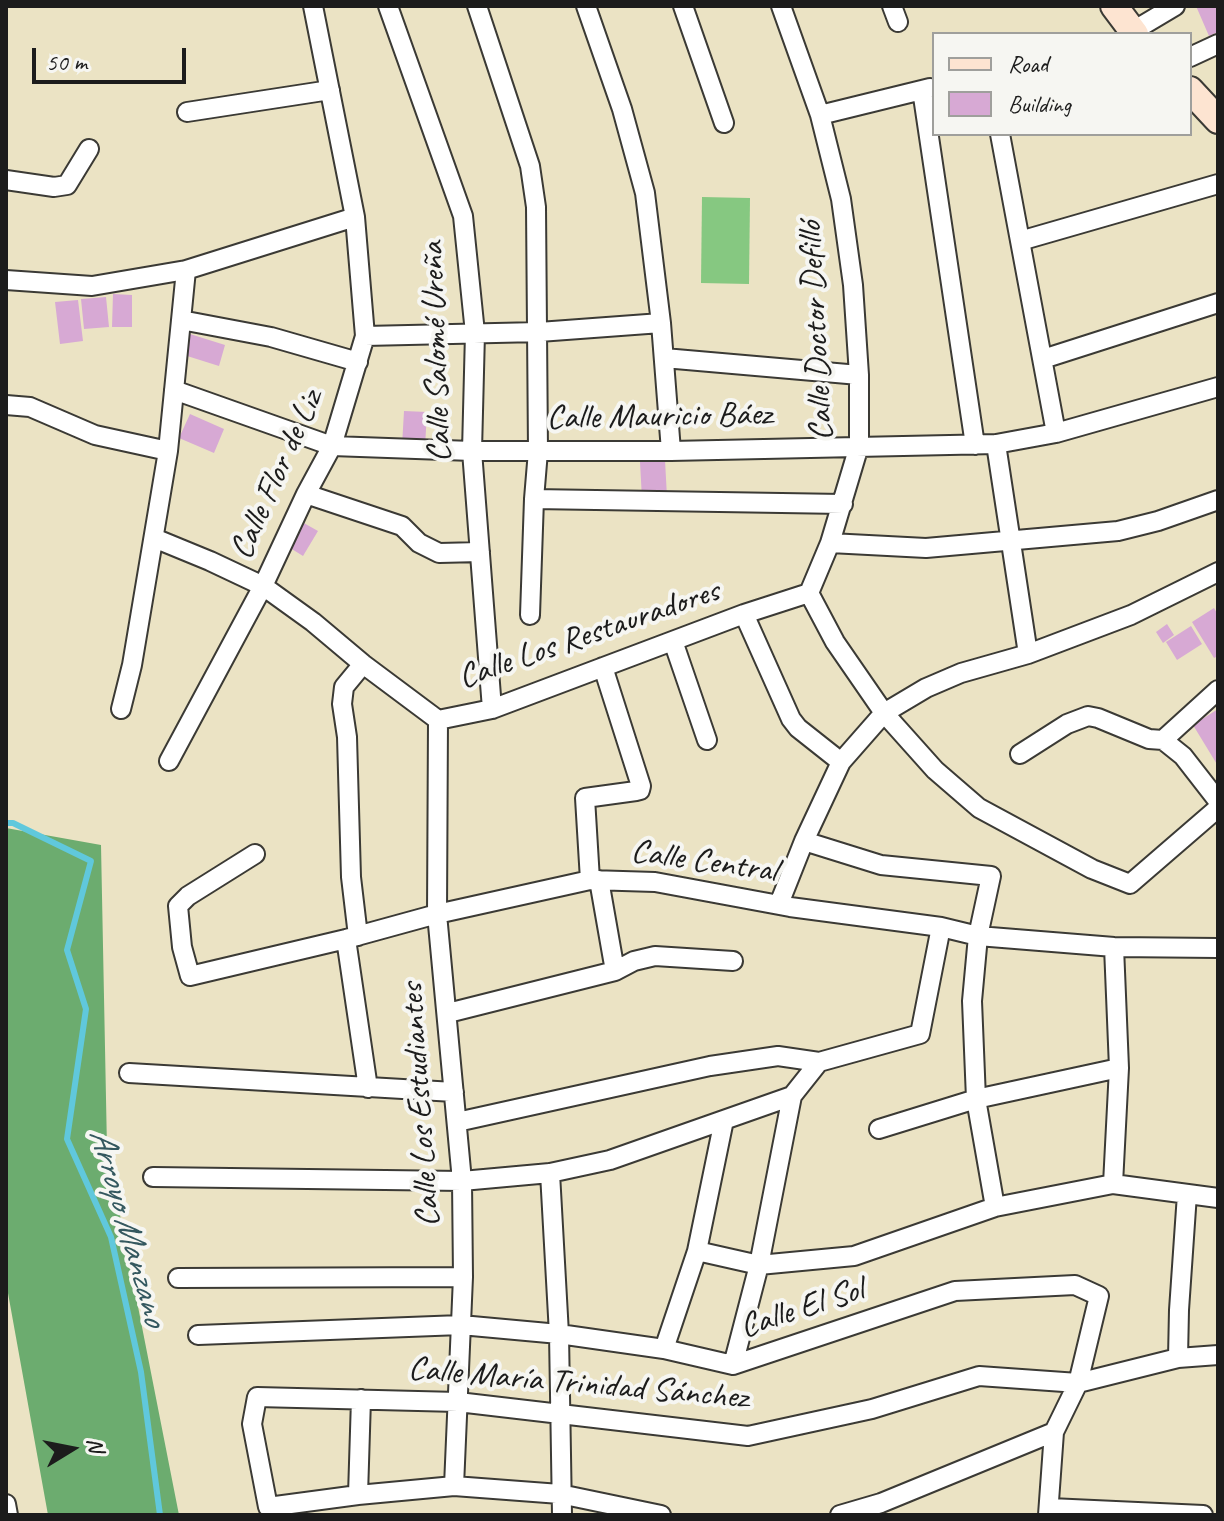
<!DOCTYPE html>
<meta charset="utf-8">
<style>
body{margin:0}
#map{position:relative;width:1224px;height:1521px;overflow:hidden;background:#ebe3c4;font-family:Caveat,sans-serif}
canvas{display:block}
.frame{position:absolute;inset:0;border:8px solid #1c1c1c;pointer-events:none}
.legend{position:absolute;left:932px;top:32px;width:260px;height:104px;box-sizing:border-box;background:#f6f6f2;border:2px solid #9f9f9c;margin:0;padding:10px 14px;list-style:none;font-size:24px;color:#1c1c1c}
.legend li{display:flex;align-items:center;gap:16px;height:40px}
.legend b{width:40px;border:2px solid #9f9f9c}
.north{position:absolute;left:32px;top:1409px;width:80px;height:80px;-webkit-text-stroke:6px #f6f6f2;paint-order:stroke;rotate:80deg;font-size:22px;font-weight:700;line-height:32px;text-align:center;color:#1c1c1c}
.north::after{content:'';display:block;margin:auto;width:28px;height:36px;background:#1c1c1c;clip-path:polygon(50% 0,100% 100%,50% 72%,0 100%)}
.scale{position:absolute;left:32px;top:48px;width:154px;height:36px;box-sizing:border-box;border:4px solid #1c1c1c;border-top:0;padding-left:10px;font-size:24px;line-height:28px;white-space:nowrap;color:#1c1c1c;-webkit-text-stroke:6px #f6f6f2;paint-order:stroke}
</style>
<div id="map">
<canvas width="1224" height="1521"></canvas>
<div class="frame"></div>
<ul class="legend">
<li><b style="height:10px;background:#fde4d1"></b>Road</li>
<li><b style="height:22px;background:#d7a9d4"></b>Building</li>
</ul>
<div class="north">N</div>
<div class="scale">50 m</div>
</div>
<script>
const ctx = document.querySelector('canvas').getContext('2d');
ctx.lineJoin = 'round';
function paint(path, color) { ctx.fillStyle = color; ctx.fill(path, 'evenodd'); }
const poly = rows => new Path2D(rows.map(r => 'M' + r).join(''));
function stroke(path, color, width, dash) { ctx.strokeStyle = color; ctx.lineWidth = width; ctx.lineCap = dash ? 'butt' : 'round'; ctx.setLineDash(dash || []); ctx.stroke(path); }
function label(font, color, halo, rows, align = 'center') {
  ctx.font = font + ' Caveat,sans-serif'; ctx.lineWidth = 8; ctx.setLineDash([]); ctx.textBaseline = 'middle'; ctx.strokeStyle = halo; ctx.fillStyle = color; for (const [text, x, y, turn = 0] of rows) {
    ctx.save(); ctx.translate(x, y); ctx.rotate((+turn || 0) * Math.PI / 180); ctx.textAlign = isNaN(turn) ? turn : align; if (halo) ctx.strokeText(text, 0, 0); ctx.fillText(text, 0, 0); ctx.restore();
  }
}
paint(poly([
 [702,197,750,198,749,284,701,283]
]), '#86c881');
paint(poly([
 [6,828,101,845,107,1149,179,1515,48,1515,6,1282]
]), '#6cac6f');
stroke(poly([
 [6,823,13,823,91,861,67,950,86,1009,67,1139,111,1237,141,1372,160,1515]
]), '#60c8dc', 6);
paint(poly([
 [1196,6,1218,6,1218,32,1209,36],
 [113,294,132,295,132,327,112,327],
 [106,297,109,327,84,329,81,299],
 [78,300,83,341,60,344,55,302],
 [190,334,225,345,219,366,184,355],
 [404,411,427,412,425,447,402,446],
 [190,414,224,429,214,453,179,438],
 [665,460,667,497,642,499,640,462],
 [302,522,318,531,303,556,287,546],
 [1214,608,1218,615,1218,656,1214,658,1192,622],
 [1167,624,1174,635,1163,643,1156,632],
 [1191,626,1202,644,1177,660,1166,642],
 [1218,709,1218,766,1193,725]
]), '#d7a9d4');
const street = poly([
 [388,6,463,216,475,333,472,451,492,709],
 [477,6,530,166,536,207,538,451,534,499,530,615],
 [586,6,622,109,645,193,661,323,671,451],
 [683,6,724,123],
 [781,6,820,115,841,199,853,285,859,375,859,446,830,543,809,593],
 [892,6,898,22],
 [1128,34,1175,6],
 [1190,57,1218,44],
 [922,90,975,445],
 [187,112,330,90],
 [820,115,930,88],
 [1000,134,1056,433],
 [6,180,54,187,67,185,89,149],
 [1020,241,1218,184],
 [6,280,92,286,186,270,355,217],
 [181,320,271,337,358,362],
 [365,336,539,332,661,323],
 [664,358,859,375],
 [1043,359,1218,303],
 [174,390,332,446,472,451,671,451,996,444,1056,433,1218,387],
 [6,405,30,407,95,435,168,451],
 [996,444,1028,654],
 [306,494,402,526,419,543,439,553,480,552],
 [534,499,843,504],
 [154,538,210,561,263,586,313,622,363,664,438,720,492,709,744,614,809,593],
 [830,543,926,548,1118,531,1158,521,1218,500],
 [809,593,835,642,884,713,935,770,979,808,1092,869,1130,884,1218,808],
 [744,614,791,719,798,728,841,762],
 [673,641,707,740],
 [121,709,132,665,168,451,186,270],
 [438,720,437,914,462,1181,463,1277,454,1486],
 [1163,740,1183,756,1218,801],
 [1163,740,1218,690],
 [1020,754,1067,724,1088,716,1098,718,1149,739,1163,740],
 [169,761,263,586,306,494,332,446,365,336,355,217,313,6],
 [804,841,881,865,991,876,978,936,972,1001,976,1099,995,1207],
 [255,854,188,896,178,906,182,947,190,976,346,939,437,914,590,880,655,882,790,907,941,927,978,936,1114,947,1218,948],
 [590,880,585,798,636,791,640,790,641,786,603,667],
 [779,904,804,841,841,762,884,713,926,688,961,673,1028,654,1131,615,1218,572],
 [358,936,351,877,347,737,342,704,344,687,363,664],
 [346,939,368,1088],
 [615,971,634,961,655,956,733,961],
 [448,1013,615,971,599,880],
 [129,1073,454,1092],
 [457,1122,710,1066,778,1056,819,1062,920,1034,941,927],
 [879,1129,976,1099,1119,1068],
 [550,1173,559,1334,562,1515],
 [153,1177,462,1181,550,1173,610,1160,792,1096,819,1062],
 [1113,1184,1119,1068,1114,947],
 [697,1251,759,1265,854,1256,995,1207,1113,1184,1218,1198],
 [178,1278,463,1277],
 [198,1335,461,1325,559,1334,664,1349,733,1365,955,1291,1075,1285,1099,1296,1078,1383,1054,1432,1048,1515],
 [664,1349,697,1251,724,1120],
 [1178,1358,1179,1310,1187,1194],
 [733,1365,759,1265,792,1096],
 [358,1495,361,1399],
 [6,1504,8,1515],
 [1050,1508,1203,1515],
 [661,1515,560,1494,454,1486,358,1495,268,1507,252,1424,257,1397,458,1402,748,1436,872,1409,979,1376,1078,1383,1178,1358,1218,1355],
 [840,1515,881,1503,1054,1432]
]);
const secondary = poly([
 [1114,6,1135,34],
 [1190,90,1218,120]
]);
stroke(street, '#3b3a35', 22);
stroke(secondary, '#3b3a35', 30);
stroke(street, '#fff', 18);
stroke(secondary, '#fde4d1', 26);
label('34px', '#1c1c1c', '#f6f6f2', [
 ["Calle Doctor Defilló",817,331,-93],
 ["Calle Salomé Ureña",437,352,-92],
 ["Calle Mauricio Báez",659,417,-1],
 ["Calle Flor de Liz",277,475,-66],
 ["Calle Los Restauradores",589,635,-19],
 ["Calle Central",704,862,8],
 ["Calle Los Estudiantes",421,1105,-94],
 ["Calle El Sol",802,1309,-18],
 ["Calle María Trinidad Sánchez",578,1384,5]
]);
label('italic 36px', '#34585f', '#f6f6f2', [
 ["Arroyo Manzano",127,1227,74]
]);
</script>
